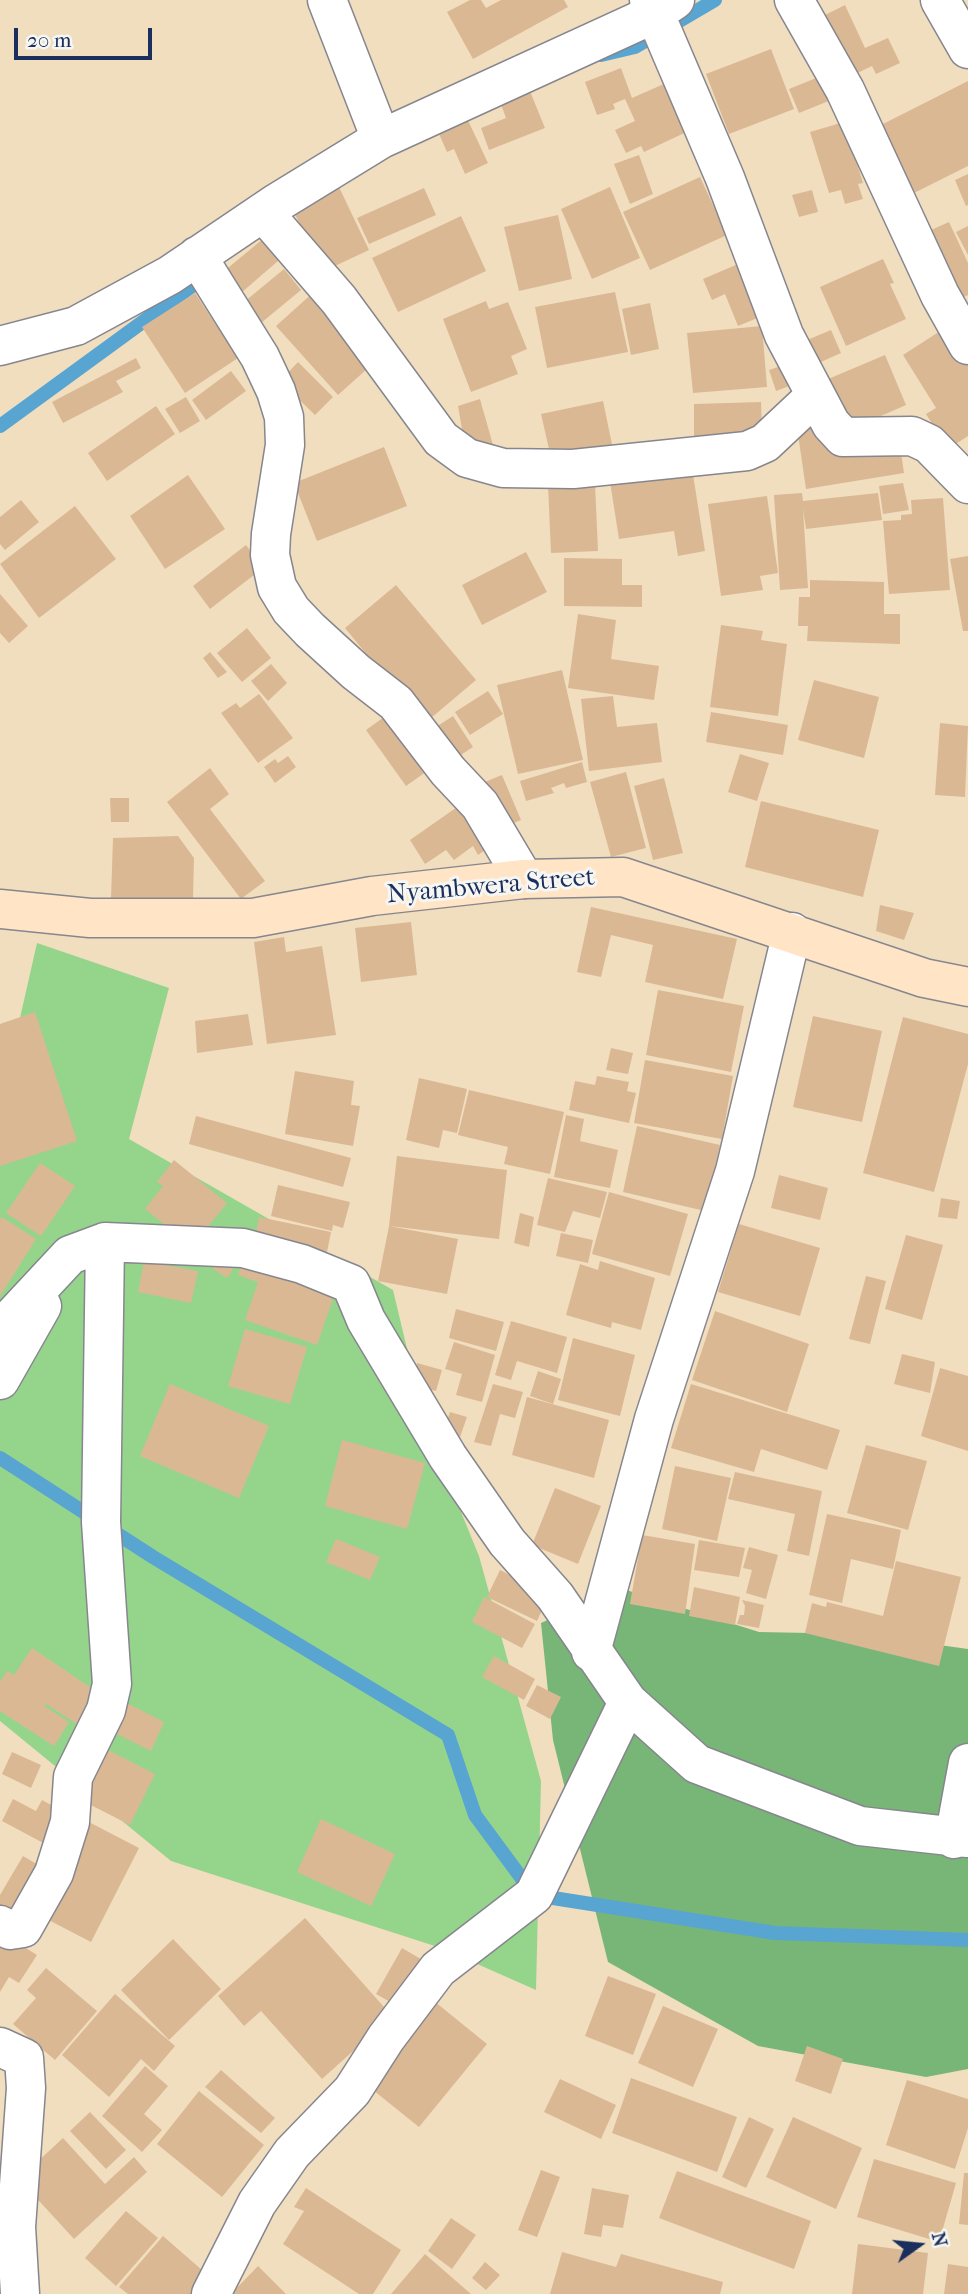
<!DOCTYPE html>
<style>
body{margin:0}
#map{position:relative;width:968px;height:2294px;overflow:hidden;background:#f1debf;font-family:"IM FELL French Canon",serif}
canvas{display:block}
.north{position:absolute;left:884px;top:2210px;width:70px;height:70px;-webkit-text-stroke:5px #f6f6f2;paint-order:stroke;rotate:75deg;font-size:19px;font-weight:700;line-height:28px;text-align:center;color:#1b2f5e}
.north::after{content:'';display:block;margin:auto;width:24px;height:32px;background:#1b2f5e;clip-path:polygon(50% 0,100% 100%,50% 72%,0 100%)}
.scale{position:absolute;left:14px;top:28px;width:138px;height:32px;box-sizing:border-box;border:4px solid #1b2f5e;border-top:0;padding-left:9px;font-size:21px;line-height:24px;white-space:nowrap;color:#1b2f5e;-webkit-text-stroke:5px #f6f6f2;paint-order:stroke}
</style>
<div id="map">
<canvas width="968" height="2294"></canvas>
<div class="north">N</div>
<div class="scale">20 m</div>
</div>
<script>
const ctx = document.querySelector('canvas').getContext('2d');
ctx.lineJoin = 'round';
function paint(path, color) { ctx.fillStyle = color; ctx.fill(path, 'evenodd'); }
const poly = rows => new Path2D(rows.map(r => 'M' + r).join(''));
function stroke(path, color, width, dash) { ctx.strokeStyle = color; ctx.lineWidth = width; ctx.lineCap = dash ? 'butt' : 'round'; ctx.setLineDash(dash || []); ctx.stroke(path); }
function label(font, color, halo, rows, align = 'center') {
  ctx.font = font + ' "IM FELL French Canon",serif'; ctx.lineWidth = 6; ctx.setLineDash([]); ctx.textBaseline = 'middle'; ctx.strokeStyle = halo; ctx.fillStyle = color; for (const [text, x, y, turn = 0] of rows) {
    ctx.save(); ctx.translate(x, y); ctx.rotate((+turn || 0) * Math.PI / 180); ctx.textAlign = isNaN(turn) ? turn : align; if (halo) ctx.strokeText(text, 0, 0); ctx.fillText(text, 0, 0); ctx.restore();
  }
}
paint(poly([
 [37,943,169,988,129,1139,393,1290,425,1424,479,1556,541,1781,536,1990,441,1948,171,1861,0,1721,0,1106]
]), '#95d58b');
paint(poly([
 [620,1588,759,1632,860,1634,968,1649,968,2069,926,2077,758,2046,608,1962,553,1740,541,1623]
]), '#78b677');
stroke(poly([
 [601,55,635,47,715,0],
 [0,426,207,275],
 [0,1458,153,1557,448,1735,475,1815,534,1895,775,1933,968,1940]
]), '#58a5d1', 14);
paint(poly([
 [470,0,481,0,486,8,501,0,564,0,568,7,473,59,447,12],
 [845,5,865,48,888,38,900,63,876,74,872,66,847,78,819,18],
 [771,49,794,109,729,134,706,74],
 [621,68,632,98,673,80,695,128,644,152,641,146,626,153,615,130,635,121,625,99,613,104,615,109,597,115,585,82],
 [831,72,841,96,799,113,789,89],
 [968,81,968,166,914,193,881,125],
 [527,84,545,128,489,150,481,128,506,118,498,96],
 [465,114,488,163,465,174,454,149,447,152,436,127],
 [844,122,863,183,858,184,863,199,845,204,841,190,829,193,810,132],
 [639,155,653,194,630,204,614,164],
 [968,174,968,205,966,206,955,180],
 [700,177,727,235,650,270,623,212],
 [338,185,369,250,322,272,292,208],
 [610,187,640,258,592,279,561,209],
 [424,188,436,215,369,244,357,218],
 [812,190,818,212,799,217,792,195],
 [558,215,572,279,519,291,504,227],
 [461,216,486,271,398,312,372,258],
 [949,222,968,263,968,295,951,303,920,235],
 [968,226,968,255,956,232],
 [269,234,286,254,241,293,223,272],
 [883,259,894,283,890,284,906,319,846,346,820,287],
 [745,261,767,314,738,326,725,294,712,300,703,279],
 [284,269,301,290,261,323,244,302],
 [316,290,377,360,338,395,276,326],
 [615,292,628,352,547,368,535,307],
 [195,293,238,358,185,393,142,327],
 [486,301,489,309,508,302,527,349,511,356,518,374,471,392,443,319],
 [650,303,659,349,631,355,622,309],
 [951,324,968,350,968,436,948,449,926,414,936,408,903,355],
 [762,326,767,387,693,393,687,333],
 [831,330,841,353,803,370,793,346],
 [885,355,906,405,842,433,821,382],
 [136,358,141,368,116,381,123,392,63,423,52,402],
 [298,362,333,397,315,415,280,381],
 [793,362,800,382,776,391,769,370],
 [231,371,246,391,206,420,192,400],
 [186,397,200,421,180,433,165,409],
 [480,399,493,445,466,452,458,406],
 [603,401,613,449,552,462,541,414],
 [761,402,762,435,694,436,694,404],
 [156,406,175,434,107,481,88,453],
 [820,418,899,439,904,473,806,489,796,421],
 [384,447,407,506,317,541,294,483],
 [692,468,705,551,678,556,674,531,619,539,610,482],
 [188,475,225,529,165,569,130,516],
 [595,483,598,551,551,553,548,485],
 [903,483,909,510,883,514,879,486],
 [802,493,803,501,878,493,882,520,806,529,803,509,808,588,780,590,774,495],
 [767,496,778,573,760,576,763,590,721,596,708,504],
 [943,498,950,590,889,594,883,521,901,520,901,515,912,514,911,500],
 [21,500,39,522,5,550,0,544,0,517],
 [75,506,116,559,39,618,0,564],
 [246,545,263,568,210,609,193,586],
 [526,552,547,592,482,625,462,585],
 [968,556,968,631,963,631,950,559],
 [564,558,622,559,622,585,642,585,642,607,564,606],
 [810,580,884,582,884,614,900,614,900,644,807,641,808,626,798,626,799,597,810,597],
 [396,585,476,680,424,724,345,628],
 [0,594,28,626,9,643,0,633],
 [578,614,616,620,611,659,659,666,654,700,568,688],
 [721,625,763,631,761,640,787,644,778,716,710,707],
 [247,628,271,658,242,682,217,653],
 [210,652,227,672,218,678,203,658],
 [271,664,287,683,268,701,251,681],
 [562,670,583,760,518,774,497,685],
 [814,680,879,697,864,758,798,740],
 [488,691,503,714,470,735,455,712],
 [259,694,293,738,258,763,221,713,236,703,240,708],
 [613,696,617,727,657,723,662,762,589,771,581,699],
 [398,707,437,764,406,786,366,730],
 [711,712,788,725,783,755,706,742],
 [453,716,473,747,453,760,433,729],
 [940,723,968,726,965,797,935,795],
 [740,754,769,763,757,801,728,792],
 [288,756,296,767,275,783,264,767,275,759,278,763],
 [582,762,587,782,566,788,564,783,551,788,554,793,526,801,520,781],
 [210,768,229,794,210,809,265,881,241,899,167,802],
 [626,772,646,848,611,857,590,782],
 [502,775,521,820,499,829,480,784],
 [664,778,683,853,653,860,634,786],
 [110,798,129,798,129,822,111,822],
 [470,798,499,840,478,855,473,846,454,860,446,850,425,864,410,840],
 [761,801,879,830,863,897,745,867],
 [178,836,194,858,193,899,111,898,113,838],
 [880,905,914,913,904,940,876,931],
 [591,907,737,939,723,999,645,982,653,945,611,935,601,977,577,972],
 [411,922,417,975,361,982,355,928],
 [284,937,286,952,322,946,336,1035,267,1044,254,942],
 [658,990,744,1006,731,1072,646,1055],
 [35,1012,77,1141,0,1166,0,1024],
 [248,1014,253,1045,197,1053,195,1021],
 [813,1016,882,1031,862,1122,793,1107],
 [903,1017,968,1034,968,1064,934,1192,863,1173],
 [611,1048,633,1053,628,1074,606,1070],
 [645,1060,733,1076,722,1139,634,1123],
 [295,1071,354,1081,351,1105,360,1106,353,1146,285,1134],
 [597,1076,629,1082,627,1091,636,1093,629,1123,569,1110,575,1081,595,1085],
 [419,1078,467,1089,457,1133,443,1130,439,1148,406,1140],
 [469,1090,564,1112,550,1174,504,1164,508,1147,458,1135],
 [566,1115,584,1119,580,1141,618,1150,610,1188,554,1177],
 [196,1116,351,1158,343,1187,189,1144],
 [637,1126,720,1145,705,1211,623,1192],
 [397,1156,507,1170,499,1239,389,1226],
 [174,1160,227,1203,192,1246,145,1209,163,1186,157,1182],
 [40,1163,75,1186,41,1236,6,1213],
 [779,1175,828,1188,820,1220,771,1208],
 [548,1178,607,1192,600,1218,573,1211,565,1232,537,1225],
 [278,1185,350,1202,343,1228,333,1225,332,1231,271,1216],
 [609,1192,688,1214,670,1276,592,1254],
 [941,1198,960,1201,957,1219,938,1217],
 [520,1213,534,1217,529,1247,514,1243],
 [2,1217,36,1239,0,1296,0,1220],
 [259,1217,331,1232,325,1262,253,1248],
 [739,1224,820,1248,800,1316,718,1292],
 [389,1226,458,1239,447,1294,378,1281],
 [561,1233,593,1240,588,1263,556,1256],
 [906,1235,943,1245,922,1320,885,1309],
 [227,1248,241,1256,227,1278,213,1269],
 [245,1254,337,1287,317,1345,245,1320,258,1282,238,1275],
 [144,1261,198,1271,191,1303,138,1292],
 [600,1261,655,1278,641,1330,612,1322,611,1328,566,1315,580,1264,598,1270],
 [866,1276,886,1281,870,1344,849,1339],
 [456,1309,504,1322,496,1351,449,1338],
 [715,1311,809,1344,787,1412,692,1380],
 [511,1321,567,1337,557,1373,517,1361,511,1380,495,1375],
 [245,1329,307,1347,290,1404,228,1386],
 [573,1338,635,1355,620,1416,558,1400],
 [454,1342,495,1355,482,1402,456,1395,462,1374,445,1369],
 [902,1354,935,1362,930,1393,894,1384],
 [417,1363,442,1370,436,1391,411,1385],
 [940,1368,968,1376,968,1451,921,1436],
 [538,1371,561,1379,553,1404,530,1396],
 [170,1384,269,1426,239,1498,140,1456],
 [493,1384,523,1392,515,1418,500,1414,491,1446,474,1442],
 [691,1384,840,1430,827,1470,761,1449,754,1472,671,1448],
 [527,1397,609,1420,594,1478,512,1455],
 [450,1412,467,1417,460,1437,443,1432],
 [342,1440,425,1463,407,1529,325,1506],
 [866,1445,927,1461,908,1530,847,1513],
 [675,1466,731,1478,717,1541,662,1529],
 [735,1472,822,1491,809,1556,787,1551,795,1514,728,1499],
 [555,1488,601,1506,578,1564,532,1545],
 [827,1514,901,1530,893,1569,851,1559,842,1603,809,1595],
 [642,1535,695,1544,685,1614,630,1604],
 [336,1539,380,1557,370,1580,326,1562],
 [699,1540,745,1548,739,1577,694,1570],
 [749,1547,778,1555,766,1599,746,1593,752,1570,743,1568],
 [896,1561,961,1577,939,1666,805,1633,812,1603,826,1607,827,1602,883,1616],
 [500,1570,549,1595,537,1621,487,1597],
 [694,1587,740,1597,735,1625,689,1616],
 [484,1597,535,1624,522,1648,472,1622],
 [742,1600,764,1605,759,1628,737,1624,740,1615,744,1615,745,1606],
 [32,1648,106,1698,86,1730,46,1704,44,1706,69,1722,54,1746,0,1711,0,1682,7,1671,14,1675],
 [494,1656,535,1679,524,1700,482,1677],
 [537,1685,561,1697,550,1719,526,1706],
 [121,1700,164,1722,151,1751,107,1729],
 [100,1746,155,1774,130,1825,75,1797],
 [12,1752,41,1765,31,1788,2,1774],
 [13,1799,36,1811,42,1800,64,1812,47,1845,2,1821],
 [321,1819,395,1854,371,1906,297,1872],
 [85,1820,139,1848,91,1942,37,1914],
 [23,1856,52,1873,36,1900,0,1915,0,1895],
 [305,1918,392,2016,322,2079,261,2011,244,2026,218,1996],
 [0,1932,37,1955,19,1983,9,1977,0,1992],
 [173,1939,221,1989,169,2040,121,1990],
 [402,1948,426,1962,401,2008,376,1994],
 [46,1968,97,2011,55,2060,13,2024,36,1998,27,1990],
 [608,1976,656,1994,633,2055,585,2036],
 [115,1994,175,2046,154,2071,141,2059,109,2097,62,2055],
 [429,1997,487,2044,419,2127,363,2082],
 [663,2006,718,2029,693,2087,638,2063],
 [807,2046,843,2059,831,2094,795,2081],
 [145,2066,168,2086,144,2114,162,2130,142,2152,102,2116],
 [221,2070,275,2118,261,2133,205,2087],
 [631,2078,737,2117,717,2172,612,2133],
 [560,2079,616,2105,601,2139,544,2112],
 [907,2080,968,2099,968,2128,955,2169,886,2145],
 [199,2091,264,2145,222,2197,157,2144],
 [90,2112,126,2150,106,2169,70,2131],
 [749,2117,774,2129,746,2188,722,2177],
 [793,2117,862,2148,836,2209,766,2177],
 [63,2138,105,2184,134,2157,147,2172,74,2239,19,2179],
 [874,2159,956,2183,939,2242,857,2217],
 [541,2170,560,2177,537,2237,518,2230],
 [677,2171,811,2221,794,2269,659,2218],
 [964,2173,968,2173,968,2225,959,2224],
 [306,2188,401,2250,373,2294,359,2294,283,2244,304,2211,294,2207],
 [592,2188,629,2195,623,2228,603,2225,601,2237,584,2234],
 [126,2211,158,2238,116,2286,85,2258],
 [451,2218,476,2235,452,2269,428,2251],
 [163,2236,210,2277,196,2294,128,2294,119,2287],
 [858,2244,928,2253,923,2294,852,2294],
 [562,2252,616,2267,621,2254,723,2282,720,2294,550,2294],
 [425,2254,471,2294,391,2294],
 [485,2262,500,2275,486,2290,472,2278],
 [948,2264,968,2267,968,2294,944,2294],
 [258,2266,286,2294,231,2294]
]), '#dbb894');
const street = poly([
 [327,0,381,139],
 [649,0,725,178,784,335,831,424,843,437,912,436,929,444,968,484],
 [794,0,845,90,940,295,968,345],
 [940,0,968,49],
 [263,212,339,300,441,439,467,458,503,468,573,469,747,451,765,443,814,397],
 [197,256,260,357,276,391,284,417,285,445,271,534,270,555,277,587,291,610,310,630,356,672,396,703,448,771,480,805,524,879],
 [0,346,76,326,170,275,275,204,381,139,654,14,675,0],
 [0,1330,70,1255,105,1242,243,1248,302,1264,351,1284,366,1320,448,1457,507,1542,555,1596,628,1702,697,1764,860,1826,968,1838],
 [0,1380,42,1306],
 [591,1652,654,1419,735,1171,792,932],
 [954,1839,968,1763],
 [0,1925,10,1930,23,1928,54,1873,70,1822,73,1777,106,1710,112,1684,101,1522,105,1242],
 [0,2047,24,2058,26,2088,16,2227,20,2294],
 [211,2294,257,2203,292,2153,352,2091,386,2038,438,1969,534,1895,628,1702]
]);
const secondary = poly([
 [0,909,90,918,253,918,372,896,524,879,623,877,924,978,968,987]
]);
stroke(street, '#86868e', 41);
stroke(secondary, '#86868e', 41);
stroke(street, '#fff', 38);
stroke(secondary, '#ffe4c6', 38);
label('26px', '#1b2f5e', '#f6f6f2', [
 ["Nyambwera Street",491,887,-5]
]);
</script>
